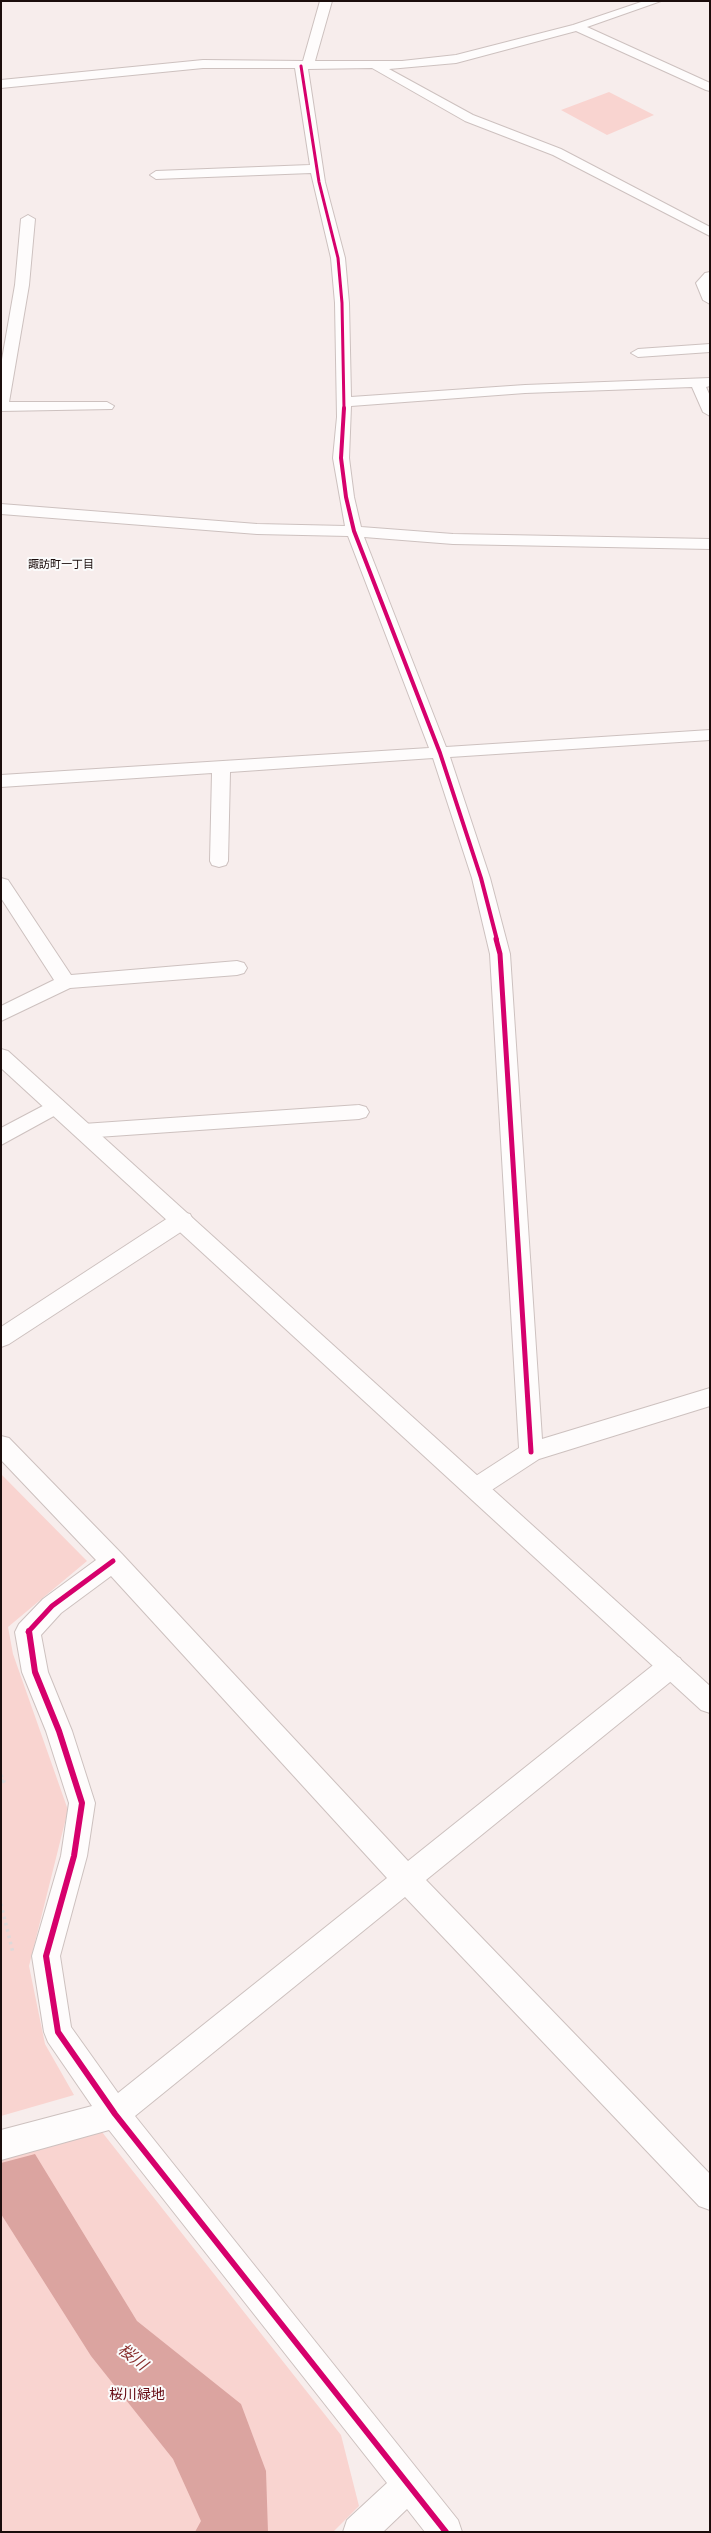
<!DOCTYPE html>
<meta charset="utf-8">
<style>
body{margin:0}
#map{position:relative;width:711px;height:2533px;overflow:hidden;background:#f7edec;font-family:Roboto,sans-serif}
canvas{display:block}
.frame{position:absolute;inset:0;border:2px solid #1b0d0c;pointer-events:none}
</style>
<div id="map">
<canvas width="711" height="2533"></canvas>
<div class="frame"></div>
</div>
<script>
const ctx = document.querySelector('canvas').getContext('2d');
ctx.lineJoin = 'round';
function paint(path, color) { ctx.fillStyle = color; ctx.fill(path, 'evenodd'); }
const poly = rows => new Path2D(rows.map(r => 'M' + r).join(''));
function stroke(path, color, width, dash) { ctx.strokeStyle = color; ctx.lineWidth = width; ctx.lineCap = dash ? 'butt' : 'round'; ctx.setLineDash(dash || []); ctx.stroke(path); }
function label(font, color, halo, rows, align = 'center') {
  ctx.font = font + ' Roboto,"Noto Sans JP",sans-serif'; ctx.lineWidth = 4; ctx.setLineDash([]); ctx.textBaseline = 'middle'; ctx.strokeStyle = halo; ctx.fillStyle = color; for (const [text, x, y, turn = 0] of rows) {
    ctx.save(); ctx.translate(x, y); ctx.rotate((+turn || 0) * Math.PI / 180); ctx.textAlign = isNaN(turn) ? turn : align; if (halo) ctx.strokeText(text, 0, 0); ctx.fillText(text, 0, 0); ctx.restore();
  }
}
paint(poly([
 [609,92,654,115,607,135,561,110],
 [1,1474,87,1561,8,1627,13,1654,68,1810,29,1966,45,2044,74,2095,1,2116],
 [102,2132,341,2435,359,2506,333,2532,1,2532,1,2159]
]), '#f9d4d0');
paint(poly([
 [35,2154,137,2321,241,2404,266,2471,268,2532,195,2532,201,2521,173,2459,91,2356,1,2214,1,2163]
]), '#dba4a0');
const minor = poly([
 [320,1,332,1,315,61,402,61,456,55,573,25,644,1,661,1,587,27,710,83,710,91,706,90,576,31,456,63,389,69,473,115,561,149,710,227,710,236,553,155,465,121,372,68,308,69,325,182,345,258,349,303,351,397,525,385,710,378,710,386,706,387,710,396,710,416,703,412,692,387,525,393,351,406,349,458,354,497,361,527,453,534,710,539,710,549,453,544,364,537,446,747,710,730,710,740,450,757,490,878,510,954,542,1439,710,1388,710,1406,539,1459,484,1495,476,1498,468,1495,464,1488,468,1481,519,1448,490,954,472,878,433,758,230,772,228,861,226,865,219,867,212,865,210,861,212,773,1,787,1,775,429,748,348,536,257,534,1,514,1,504,257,524,345,526,333,458,337,417,335,303,331,258,311,173,156,179,150,175,156,171,310,165,295,68,203,68,1,88,1,80,203,60,303,61,320,1],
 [28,215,35,219,29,285,9,402,107,402,114,406,112,409,1,411,1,365,15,285,21,219,28,215],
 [710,272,710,304,703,300,696,283,705,273,710,272],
 [710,344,710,352,638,357,631,353,638,349,710,344],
 [1,878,8,880,71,975,237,961,244,963,247,968,244,973,237,975,70,988,1,1021,1,1006,54,980,1,898,1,878],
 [56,1099,63,1101,66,1106,63,1111,1,1145,1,1128,56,1099],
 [359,1105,366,1107,369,1112,366,1117,359,1119,83,1138,76,1136,73,1131,76,1126,83,1124,359,1105],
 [182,1212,190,1214,193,1220,190,1226,9,1344,1,1347,1,1327,174,1214,182,1212],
 [1,1436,9,1438,122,1554,408,1861,662,1658,671,1655,680,1658,684,1666,680,1674,426,1880,710,2174,710,2210,699,2206,405,1897,135,2116,458,2520,462,2532,425,2532,407,2509,383,2532,343,2532,347,2520,387,2483,109,2130,1,2160,1,2130,92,2106,48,2042,44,2032,32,1956,61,1856,69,1803,46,1731,22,1672,15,1632,19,1624,43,1599,96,1560,1,1460,1,1436],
 [111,1576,387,1878,118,2093,71,2027,60,1956,87,1856,95,1803,72,1731,48,1672,41,1635,61,1613,111,1576]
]);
const tertiary = poly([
 [1,1049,8,1051,710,1686,710,1713,701,1710,1,1068,1,1049]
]);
stroke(minor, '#cdc1bf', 2);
stroke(tertiary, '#cdc1bf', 2);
stroke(poly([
 [1,1775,4,1781,1,1782],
 [1,1904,13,1953]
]), '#ded9d9', 3.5, [2.5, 4]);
paint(minor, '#fefcfc');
paint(tertiary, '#fefcfc');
stroke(poly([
 [301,66,319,182,338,258,342,303,344,409]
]), '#d6006c', 3);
stroke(poly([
 [344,408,341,458,346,497,354,531,440,753,481,878,497,940]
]), '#d6006c', 4);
stroke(poly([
 [496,939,500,954,531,1452],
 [28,1632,52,1606,113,1561]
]), '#d6006c', 5);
stroke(poly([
 [29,1631,35,1672,59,1731,82,1803,74,1856,46,1956,58,2032,115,2114,446,2532]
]), '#d6006c', 6);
label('11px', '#1b0d0c', '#fbfbfb', [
 ["諏訪町一丁目",61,565]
]);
label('14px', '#640710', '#fbfbfb', [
 ["桜川緑地",137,2395]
]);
label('italic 16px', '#892f2e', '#fbfbfb', [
 ["桜川",132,2358,38]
]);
</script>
